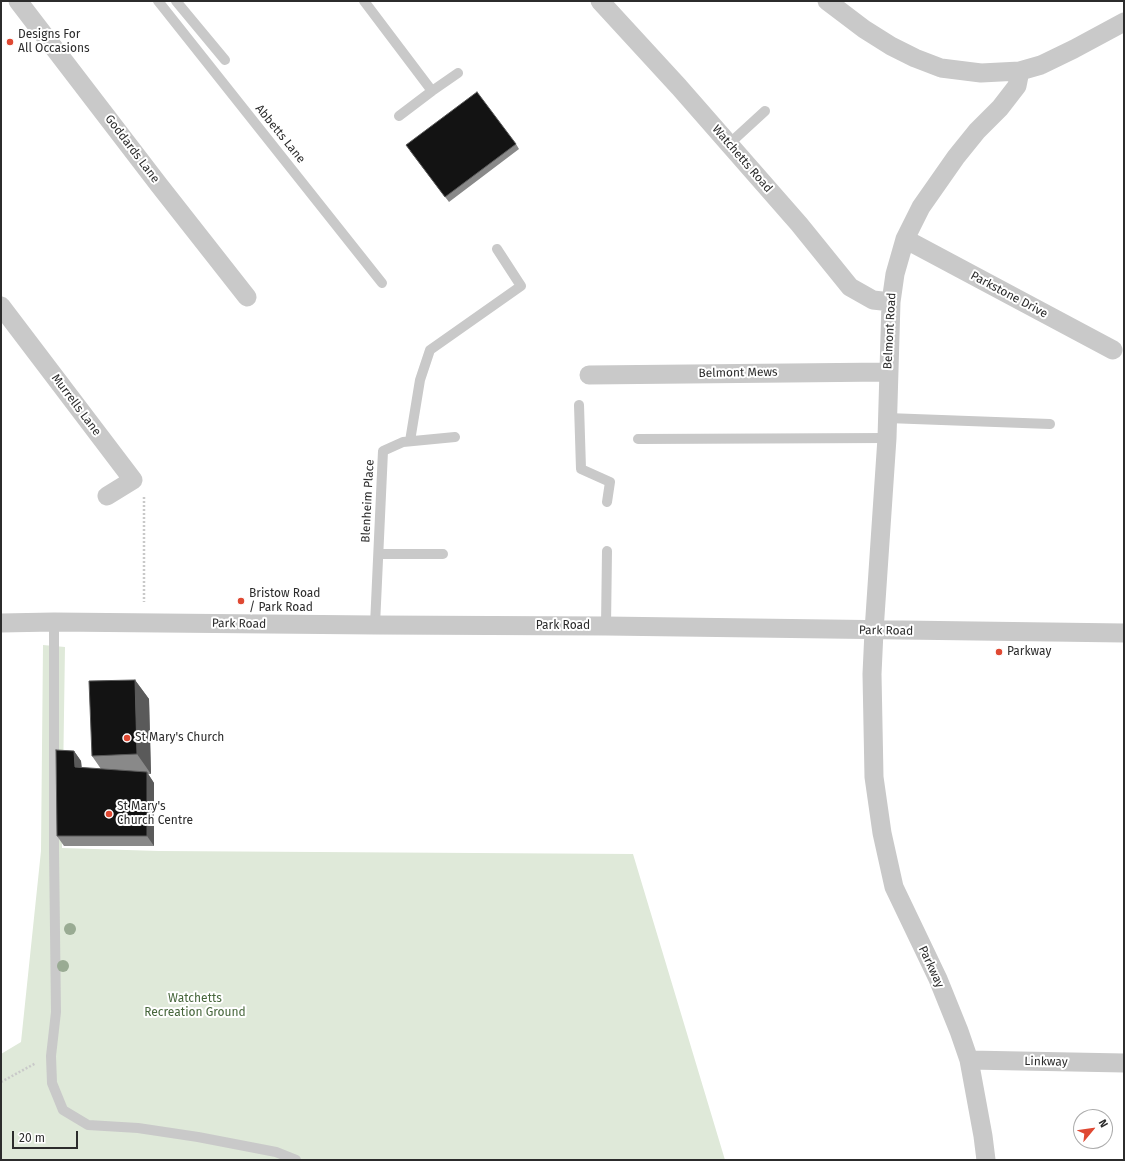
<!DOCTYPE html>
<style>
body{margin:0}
#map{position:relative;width:1125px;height:1161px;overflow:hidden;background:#fff;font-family:"Fira Sans",sans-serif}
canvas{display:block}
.frame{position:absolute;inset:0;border:2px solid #2c2c2c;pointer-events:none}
.north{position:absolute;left:1073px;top:1109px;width:40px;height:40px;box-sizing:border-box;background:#fff;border:1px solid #ababab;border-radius:50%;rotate:61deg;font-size:11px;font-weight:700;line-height:16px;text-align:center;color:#2c2c2c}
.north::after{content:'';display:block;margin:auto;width:14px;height:18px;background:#df4832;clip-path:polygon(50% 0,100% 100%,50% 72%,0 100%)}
.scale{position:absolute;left:12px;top:1131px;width:66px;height:18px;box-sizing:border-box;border:2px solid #2c2c2c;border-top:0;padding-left:5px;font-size:12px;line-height:14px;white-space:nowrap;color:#2c2c2c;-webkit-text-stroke:3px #fff;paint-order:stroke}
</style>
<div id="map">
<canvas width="1125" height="1161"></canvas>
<div class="frame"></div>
<div class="north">N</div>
<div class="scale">20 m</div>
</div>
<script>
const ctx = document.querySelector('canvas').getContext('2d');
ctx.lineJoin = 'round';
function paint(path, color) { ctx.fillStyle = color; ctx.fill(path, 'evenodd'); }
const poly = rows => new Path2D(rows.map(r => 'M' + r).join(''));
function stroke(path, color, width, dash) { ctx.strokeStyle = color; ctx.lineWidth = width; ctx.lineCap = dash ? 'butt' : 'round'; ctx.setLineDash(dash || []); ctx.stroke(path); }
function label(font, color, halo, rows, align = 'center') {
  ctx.font = font + ' "Fira Sans",sans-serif'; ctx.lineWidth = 4; ctx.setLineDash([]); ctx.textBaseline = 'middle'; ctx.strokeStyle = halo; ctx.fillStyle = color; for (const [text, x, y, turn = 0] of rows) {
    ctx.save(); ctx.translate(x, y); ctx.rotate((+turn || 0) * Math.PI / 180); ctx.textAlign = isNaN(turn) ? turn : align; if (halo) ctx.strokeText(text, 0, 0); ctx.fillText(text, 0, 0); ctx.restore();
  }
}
paint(poly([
 [43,645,65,647,62,848,159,851,633,854,725,1160,1,1160,1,1054,21,1042,41,851]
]), '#dfe9d9');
stroke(poly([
 [144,497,144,602],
 [1,1082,36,1063]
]), '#c9c9c9', 2.5, [2, 2]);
stroke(poly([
 [158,1,382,283],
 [176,1,225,60],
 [364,1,432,91],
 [399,116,432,91,458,73],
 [729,144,765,111],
 [579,405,581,469,610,482,607,502],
 [887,418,1050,424],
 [638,439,887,438],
 [410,441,420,380,430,350,521,286,497,249],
 [379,554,443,554],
 [54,622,54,851,56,1012,51,1056,52,1083,63,1110,88,1125,138,1128,198,1137,276,1152,296,1160],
 [375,625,383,451,403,442,455,437],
 [606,626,607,551]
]), '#c9c9c9', 10);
stroke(poly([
 [18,1,159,185,247,297],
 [600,1,679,87,799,224,850,287,873,300,891,302],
 [827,1,864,29,891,46,915,58,941,68,981,73,1020,71,1041,65,1074,49,1124,22],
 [905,239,1113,350],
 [1,306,133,480,107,496],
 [589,375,888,372],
 [1,623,54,622,375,625,606,626,1124,633],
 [969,1060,1124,1063],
 [986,1160,983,1136,969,1060,959,1031,938,979,894,887,882,833,874,777,872,674,874,631,887,438,891,302,895,274,905,239,921,207,956,157,977,131,1000,108,1017,86,1020,71]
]), '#c9c9c9', 19);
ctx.fillStyle = '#99ab93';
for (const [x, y] of [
 [70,929],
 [63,966]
]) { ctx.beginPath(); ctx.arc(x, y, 6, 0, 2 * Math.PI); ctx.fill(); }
paint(poly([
 [516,144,519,149,449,202,410,151],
 [135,680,149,699,151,774,148,774,154,783,154,846,64,846,57,836,74,751,81,761,82,768,101,769,92,756]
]), '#898989');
paint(poly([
 [135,680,149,699,151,774,137,754],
 [74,751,81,761,82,777,75,767],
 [147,772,154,783,154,846,147,836]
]), '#5a5a5a');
const building = poly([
 [477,92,516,144,445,197,406,145,477,92],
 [135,680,137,754,92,756,89,681,135,680],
 [56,750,74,751,75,767,147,772,147,836,57,836,56,750]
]);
paint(building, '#131313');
stroke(building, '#5a5a5a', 1);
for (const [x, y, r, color] of [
 [10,42,4,"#df4832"],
 [241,601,4,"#df4832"],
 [999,652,4,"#df4832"],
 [127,738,4,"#df4832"],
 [109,814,4,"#df4832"]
]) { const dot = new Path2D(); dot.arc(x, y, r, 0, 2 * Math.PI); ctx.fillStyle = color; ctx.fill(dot); stroke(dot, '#fff', 1.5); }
label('12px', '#2c2c2c', '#fff', [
 ["Designs For",18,35],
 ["All Occasions",18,49],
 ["Bristow Road",249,594],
 ["/ Park Road",249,608],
 ["Parkway",1007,652],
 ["St Mary's Church",135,738],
 ["St Mary's",117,807],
 ["Church Centre",117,821]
], 'left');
label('12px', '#2c2c2c', '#fff', [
 ["Abbetts Lane",280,134,51],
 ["Goddards Lane",132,149,53],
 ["Watchetts Road",742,159,49],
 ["Parkstone Drive",1009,295,28],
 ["Belmont Road",890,331,-87],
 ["Belmont Mews",738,373,-1],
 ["Murrells Lane",76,405,53],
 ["Blenheim Place",368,501,-87],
 ["Park Road",239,624,1],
 ["Park Road",563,626],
 ["Park Road",886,631,1],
 ["Parkway",931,967,65],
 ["Linkway",1046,1062,1]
]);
label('12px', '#46663b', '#fff', [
 ["Watchetts",195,999],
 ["Recreation Ground",195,1013]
]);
</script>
